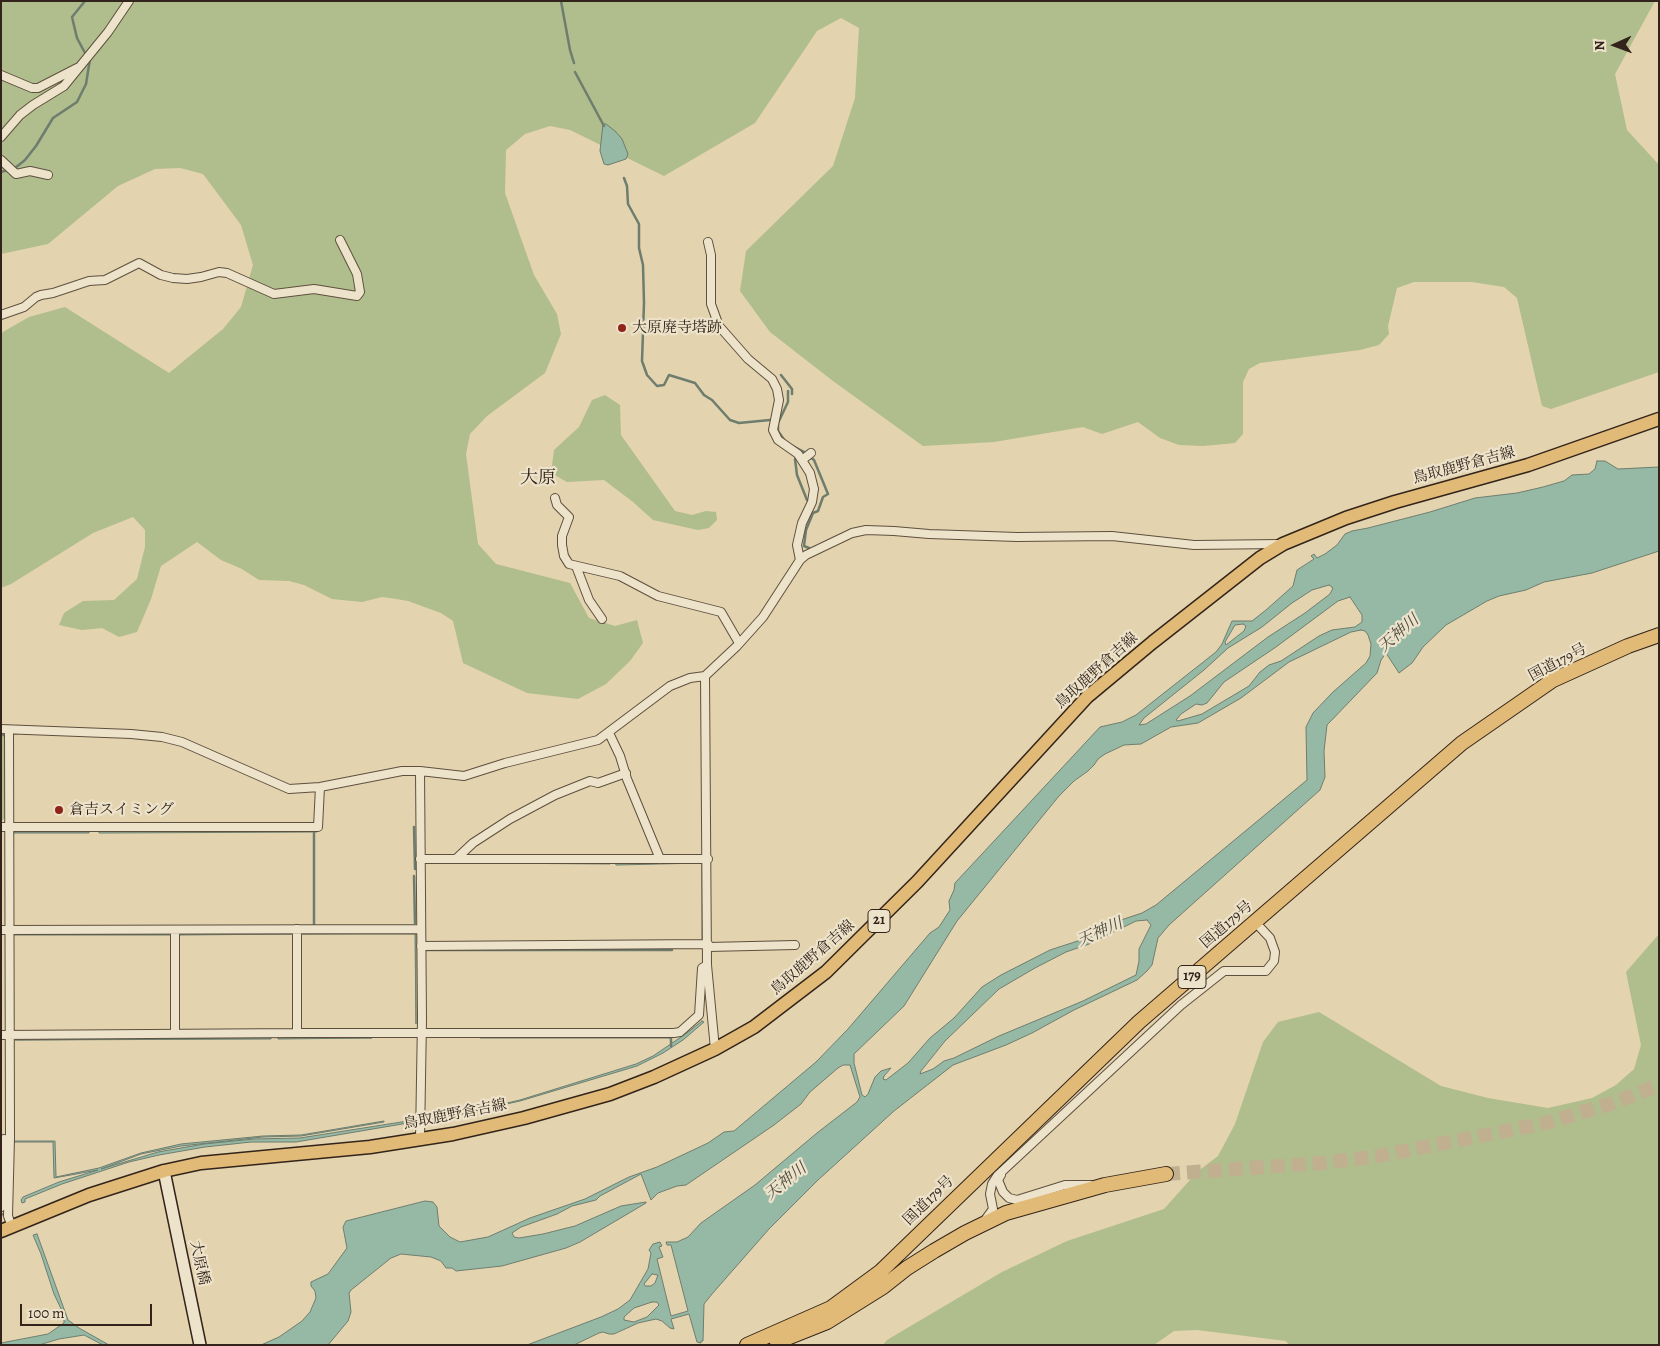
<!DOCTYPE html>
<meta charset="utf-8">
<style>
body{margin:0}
#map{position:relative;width:1660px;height:1346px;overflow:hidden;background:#e3d3ae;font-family:Alegreya,serif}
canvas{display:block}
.frame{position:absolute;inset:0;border:2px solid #32241a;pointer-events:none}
.north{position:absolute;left:1590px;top:20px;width:50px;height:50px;-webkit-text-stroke:4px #ede2ca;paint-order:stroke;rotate:268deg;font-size:14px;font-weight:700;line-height:20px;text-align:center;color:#32241a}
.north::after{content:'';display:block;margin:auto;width:18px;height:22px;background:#32241a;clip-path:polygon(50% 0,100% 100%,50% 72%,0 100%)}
.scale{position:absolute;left:20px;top:1304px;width:132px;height:22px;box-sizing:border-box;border:2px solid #32241a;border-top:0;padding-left:6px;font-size:15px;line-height:18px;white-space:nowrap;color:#32241a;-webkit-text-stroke:4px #ede2ca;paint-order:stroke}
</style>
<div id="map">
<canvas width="1660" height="1346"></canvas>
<div class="frame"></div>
<div class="north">N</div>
<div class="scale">100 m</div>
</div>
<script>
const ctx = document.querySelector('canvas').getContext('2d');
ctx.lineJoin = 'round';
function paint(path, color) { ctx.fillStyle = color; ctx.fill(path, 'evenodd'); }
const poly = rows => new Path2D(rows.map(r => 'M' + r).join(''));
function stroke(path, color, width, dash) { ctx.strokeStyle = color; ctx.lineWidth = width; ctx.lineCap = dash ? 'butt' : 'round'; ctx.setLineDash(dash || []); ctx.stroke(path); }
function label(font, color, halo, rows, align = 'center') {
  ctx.font = font + ' Alegreya,"Noto Serif JP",serif'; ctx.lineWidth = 4.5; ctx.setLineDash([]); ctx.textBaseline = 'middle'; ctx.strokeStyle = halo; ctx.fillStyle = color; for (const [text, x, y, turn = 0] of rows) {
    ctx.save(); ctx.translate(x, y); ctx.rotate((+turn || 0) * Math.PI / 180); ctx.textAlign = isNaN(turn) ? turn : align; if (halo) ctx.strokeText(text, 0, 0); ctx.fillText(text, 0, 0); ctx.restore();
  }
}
paint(poly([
 [1,1,1655,1,1615,74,1627,130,1659,165,1659,372,1551,409,1542,406,1517,298,1504,287,1472,282,1414,282,1397,288,1388,326,1389,334,1379,345,1360,350,1260,363,1249,369,1243,382,1243,434,1235,443,1203,446,1179,445,1160,438,1138,422,1102,434,1083,427,994,442,923,446,833,381,770,332,740,291,746,251,833,166,855,98,859,28,841,18,817,31,755,123,664,176,570,130,550,126,525,134,506,150,505,193,534,275,557,314,561,334,545,373,487,416,470,434,466,454,478,544,496,564,570,583,589,618,615,626,637,620,643,643,630,661,606,684,578,699,527,693,463,663,453,621,441,613,408,601,390,598,382,597,362,602,332,599,304,585,289,581,259,580,242,569,221,560,197,542,161,566,151,599,137,632,119,637,102,628,82,630,59,625,64,613,83,601,114,600,137,579,145,547,145,530,133,517,93,533,11,584,1,588,1,333,29,317,65,307,169,373,223,329,241,307,253,265,241,225,203,174,180,168,155,169,118,186,48,244,1,254],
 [605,395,620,405,621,435,675,511,692,515,706,511,716,512,717,520,709,528,698,530,653,520,633,502,604,480,567,482,551,473,554,450,579,427,592,400],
 [1,733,6,734,6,818,1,821],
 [1659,934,1659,1345,1289,1345,1286,1341,1197,1330,1174,1331,1154,1345,883,1345,887,1340,1002,1272,1067,1241,1164,1209,1197,1172,1218,1156,1235,1124,1263,1042,1278,1022,1319,1012,1441,1086,1488,1098,1548,1108,1592,1098,1616,1085,1634,1069,1641,1045,1626,972]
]), '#b0bd8d');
const water = poly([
 [603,124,606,124,615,131,622,139,628,154,626,159,608,165,604,164,600,151,603,124],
 [1597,461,1605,461,1618,469,1659,467,1659,551,1592,573,1544,582,1526,590,1499,596,1487,601,1446,625,1423,647,1412,663,1399,673,1386,653,1381,660,1377,673,1327,725,1324,751,1325,777,1320,790,1169,925,1158,938,1152,965,1147,971,1137,980,1074,1010,1032,1033,1006,1045,953,1065,894,1111,818,1180,769,1229,712,1294,704,1304,703,1341,701,1341,701,1343,697,1342,689,1314,671,1319,674,1329,670,1328,662,1321,656,1319,638,1323,614,1334,609,1334,603,1332,599,1333,574,1345,527,1345,601,1317,618,1309,630,1300,648,1269,651,1253,649,1250,653,1244,660,1242,662,1246,659,1247,663,1257,657,1259,671,1316,688,1311,671,1245,667,1245,666,1242,677,1242,688,1237,701,1223,755,1185,817,1133,857,1102,860,1097,850,1065,843,1065,838,1068,810,1092,801,1104,774,1125,686,1185,677,1186,658,1193,651,1200,641,1174,600,1196,596,1200,572,1206,557,1214,521,1227,512,1233,514,1237,519,1238,543,1234,575,1226,621,1206,646,1202,646,1203,580,1242,566,1248,502,1266,456,1271,452,1268,446,1268,441,1261,431,1257,401,1254,391,1258,351,1290,349,1293,351,1312,348,1321,328,1345,261,1345,279,1337,302,1321,310,1312,316,1298,315,1291,311,1286,311,1282,328,1274,347,1248,343,1227,346,1221,425,1201,433,1202,437,1207,439,1226,450,1237,460,1242,488,1237,530,1218,585,1199,629,1177,657,1167,708,1143,724,1132,734,1131,816,1062,848,1029,930,933,939,927,950,910,949,901,954,890,955,883,1100,727,1122,722,1136,715,1216,652,1222,644,1232,621,1252,621,1266,610,1293,586,1297,570,1314,559,1311,556,1314,554,1317,558,1325,554,1337,545,1345,534,1352,531,1368,528,1430,512,1475,498,1517,493,1543,487,1564,481,1572,475,1589,474,1595,469,1597,461],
 [1329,585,1333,588,1330,594,1305,613,1268,637,1190,696,1146,724,1139,725,1144,718,1204,670,1228,648,1262,627,1292,603,1312,590,1329,585],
 [1350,597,1362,615,1362,622,1355,627,1332,630,1319,636,1281,661,1269,665,1260,672,1249,686,1202,714,1178,721,1176,720,1181,714,1196,704,1202,705,1207,703,1224,682,1276,647,1338,601,1350,597],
 [1243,624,1246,626,1244,631,1226,645,1225,642,1235,625,1243,624],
 [1361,630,1365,631,1368,635,1371,644,1370,656,1366,663,1333,692,1313,713,1306,727,1307,780,1156,905,1142,913,1112,923,1090,937,1050,950,1001,975,982,987,954,1018,930,1038,908,1063,886,1080,883,1079,884,1076,891,1068,881,1071,875,1077,868,1094,865,1097,862,1095,854,1063,854,1054,904,1006,957,921,1059,796,1074,781,1088,771,1094,765,1098,759,1105,754,1124,745,1141,744,1171,727,1198,723,1241,698,1289,662,1351,632,1361,630],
 [1147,920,1151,925,1139,949,1139,961,1136,975,1083,1001,999,1036,954,1058,944,1061,933,1069,920,1074,921,1071,945,1041,999,989,1035,968,1066,952,1089,944,1136,921,1147,920],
 [652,1274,658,1275,655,1283,651,1286,645,1286,644,1284,652,1274],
 [652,1302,657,1302,659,1305,647,1317,634,1322,624,1320,624,1317,634,1308,652,1302],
 [99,831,317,831,317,832,99,833,99,831],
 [14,832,89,832,89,833,14,833,14,832],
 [610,862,610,864,477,863,610,862],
 [615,862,703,862,703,941,702,941,702,863,616,865,615,862],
 [415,933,416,935,416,1024,415,934,300,934,415,933],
 [14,934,172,934,172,935,14,935,14,934],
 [179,934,294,934,179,935,179,934],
 [702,1021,704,1022,683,1040,663,1053,637,1066,520,1101,431,1121,431,1119,452,1116,520,1100,636,1064,653,1056,687,1033,702,1021],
 [657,1036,671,1038,480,1038,480,1037,657,1036],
 [271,1038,271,1039,15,1040,271,1038],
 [278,1038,372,1038,278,1039,278,1038],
 [414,1120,414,1122,296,1142,251,1142,205,1147,159,1155,129,1162,62,1184,25,1199,25,1202,22,1203,21,1200,23,1197,59,1182,98,1170,54,1178,53,1142,14,1142,14,1141,55,1141,56,1177,99,1168,141,1153,181,1144,263,1136,301,1135,384,1121,384,1122,301,1136,263,1137,181,1146,141,1154,101,1169,158,1152,204,1144,254,1139,300,1138,414,1120],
 [37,1234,68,1320,79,1328,109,1345,103,1345,84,1335,59,1339,39,1345,1,1345,1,1343,48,1334,64,1323,64,1315,54,1294,41,1254,33,1235,37,1234]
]);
paint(water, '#96b9a6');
stroke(water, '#6e7d6e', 1);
stroke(poly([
 [85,1,72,17,77,38,85,53],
 [561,1,570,50,574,63],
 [575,72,604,126],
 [15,168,25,160,36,146,53,118,77,102,86,84,90,59],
 [1,172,8,170],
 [624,178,627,186,628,204,639,224,639,248,643,265,644,303,642,361,647,375,657,386,664,385,669,375,695,383,704,395,712,400,730,420,739,423,770,420],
 [781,375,792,389,792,394],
 [785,441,778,431,778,423,788,402,788,391],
 [791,445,806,453],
 [795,459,797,475,807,500],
 [809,548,804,546,806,530,813,513,818,511,823,497,828,494,814,460,810,457],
 [1,735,3,735],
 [414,827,415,869],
 [314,833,314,924],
 [414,876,415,923],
 [426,950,672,950],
 [668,1037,671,1037,671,1046],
 [1,1215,3,1214]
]), '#6e7d6e', 2.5);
stroke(poly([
 [1166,1174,1322,1163,1378,1156,1546,1123,1613,1103,1659,1085]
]), '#c0b090', 14, [14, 7]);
const street = poly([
 [1,75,32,88,38,88,77,68],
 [1,137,20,115,33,105,64,86,108,32,129,1],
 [1,160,16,174,30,171,48,175],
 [708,242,711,255,711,304,719,326,748,359,772,379,777,389,779,400,773,430,778,440,798,454,810,473,814,489,812,502,802,523,797,545,800,560],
 [1,315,24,307,36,297,41,295,53,293,89,281,105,280,139,263,161,275,173,278,187,279,201,277,219,272,227,273,274,294,314,289,357,296,360,292,357,274,340,240],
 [802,460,811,453],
 [555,498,557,505,569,517,562,536,562,545,564,556,569,564,620,576,658,596,721,612,739,643],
 [576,566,589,600,602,619],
 [705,676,707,965,715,1049],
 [1,729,131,734,162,737,182,742,289,789,320,787,402,771,420,771,464,776,505,763,598,740,670,686,690,678,705,676,737,646,763,617,800,560,806,555,852,533,866,530,894,531,929,534,1017,537,1112,536,1194,545,1279,544],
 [9,731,10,1138,8,1216,12,1227],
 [609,733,620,756,627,779,660,859],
 [1,827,318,827,320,787],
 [457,858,473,843,510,819,555,795,590,781,598,783,626,773],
 [420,859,708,859],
 [297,929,297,1033],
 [1,930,421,929],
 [421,946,708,944],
 [708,947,795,945],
 [175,1034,175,930],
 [1,1035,297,1033,674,1033,680,1032,699,1015,702,968,707,965],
 [420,1139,422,1019,420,771],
 [1001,1175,998,1180,1003,1192,1009,1198,1017,1200,1065,1185,1090,1185],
 [1,1207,4,1139],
 [985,1220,993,1209,990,1194,992,1184,997,1176,1181,1005,1224,971,1266,971,1274,961,1275,952,1270,938,1256,923]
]);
const secondary = poly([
 [164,1171,200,1345]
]);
const primary = poly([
 [1,1231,89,1195,164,1171,201,1163,370,1147,453,1134,524,1118,610,1094,654,1077,715,1049,754,1027,826,972,917,882,1087,697,1153,642,1260,558,1283,544,1346,518,1395,502,1528,465,1659,419]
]);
const highway = poly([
 [777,1342,827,1322,883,1287,907,1268,934,1251,965,1233,1006,1213,1105,1185,1166,1174],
 [747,1345,831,1308,880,1272,1139,1022,1462,743,1553,680,1628,646,1659,635]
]);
stroke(street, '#5e503f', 10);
stroke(secondary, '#32241a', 14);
stroke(primary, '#32241a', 15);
stroke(highway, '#32241a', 16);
stroke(street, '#ede2ca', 8);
stroke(secondary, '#ede2ca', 11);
stroke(primary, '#e2ba77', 12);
stroke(highway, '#e2ba77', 14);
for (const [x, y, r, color] of [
 [622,328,5,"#8f2418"],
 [59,810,5,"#8f2418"]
]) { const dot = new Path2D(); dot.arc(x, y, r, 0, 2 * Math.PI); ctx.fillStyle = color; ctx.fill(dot); stroke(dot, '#ede2ca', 2); }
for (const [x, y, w] of [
 [879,921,22],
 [1192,977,28]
]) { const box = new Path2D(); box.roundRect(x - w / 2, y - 11.5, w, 23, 4); ctx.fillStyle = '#ede2ca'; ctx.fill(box); stroke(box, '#32241a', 1); }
label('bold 14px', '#32241a', null, [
 ["21",879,921],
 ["179",1192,977]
]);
label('15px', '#32241a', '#ede2ca', [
 ["大原廃寺塔跡",632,328],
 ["倉吉スイミング",69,810]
], 'left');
label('15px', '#32241a', '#ede2ca', [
 ["鳥取鹿野倉吉線",1464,466,-15],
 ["国道179号",1558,663,-28],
 ["鳥取鹿野倉吉線",1097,671,-42],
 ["国道179号",1227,925,-41],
 ["鳥取鹿野倉吉線",813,958,-41],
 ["鳥取鹿野倉吉線",455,1115,-11],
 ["国道179号",929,1201,-44],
 ["大原橋",199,1263,78]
]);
label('italic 16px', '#4b493d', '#ede2ca', [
 ["天神川",1399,634,-41],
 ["天神川",1100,933,-24],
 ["天神川",786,1182,-39]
]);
label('18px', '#32241a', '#ede2ca', [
 ["大原",538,479]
]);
</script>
